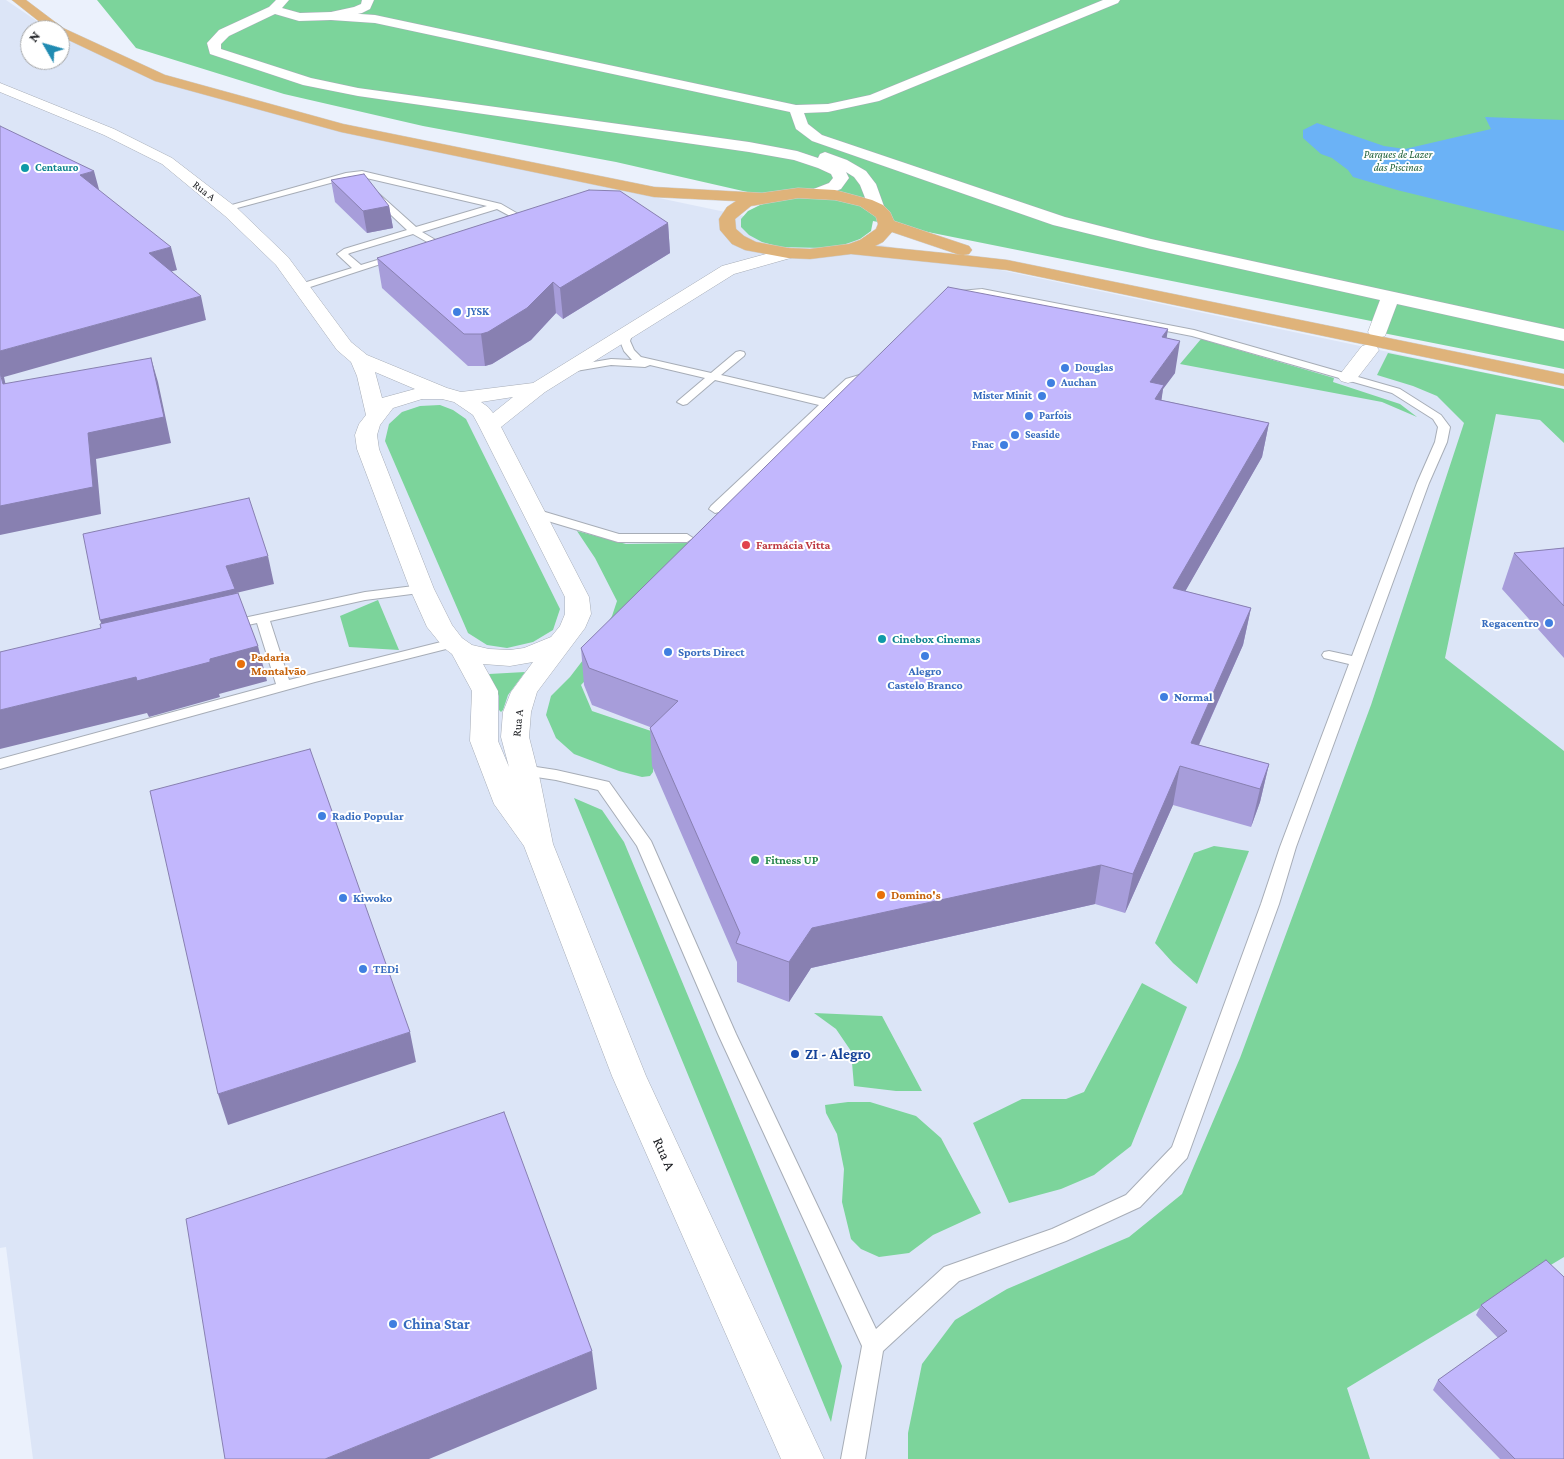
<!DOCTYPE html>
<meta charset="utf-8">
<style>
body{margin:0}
#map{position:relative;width:1564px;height:1459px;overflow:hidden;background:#ebf1fc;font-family:"Crimson Pro",serif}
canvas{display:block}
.north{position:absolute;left:20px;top:20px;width:50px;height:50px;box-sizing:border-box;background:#fff;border:1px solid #a6a7a8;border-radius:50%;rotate:308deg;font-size:14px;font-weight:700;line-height:20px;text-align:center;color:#202226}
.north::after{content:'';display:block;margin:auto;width:18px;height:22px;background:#208bb2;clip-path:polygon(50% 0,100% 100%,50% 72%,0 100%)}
</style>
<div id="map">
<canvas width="1564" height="1459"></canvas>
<div class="north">N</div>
</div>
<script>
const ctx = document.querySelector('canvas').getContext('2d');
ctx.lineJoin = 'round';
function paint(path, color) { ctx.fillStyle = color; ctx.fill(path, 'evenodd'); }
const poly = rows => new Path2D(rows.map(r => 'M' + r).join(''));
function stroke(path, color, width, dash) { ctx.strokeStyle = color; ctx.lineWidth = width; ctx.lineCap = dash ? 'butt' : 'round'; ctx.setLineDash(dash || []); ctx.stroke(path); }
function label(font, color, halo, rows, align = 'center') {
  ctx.font = font + ' "Crimson Pro",serif'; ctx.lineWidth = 4; ctx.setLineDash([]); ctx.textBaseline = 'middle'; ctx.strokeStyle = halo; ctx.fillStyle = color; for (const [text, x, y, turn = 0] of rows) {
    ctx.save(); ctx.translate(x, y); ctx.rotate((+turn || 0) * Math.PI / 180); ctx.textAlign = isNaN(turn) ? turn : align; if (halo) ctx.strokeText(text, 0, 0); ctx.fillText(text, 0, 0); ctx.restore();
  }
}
paint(poly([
 [0,0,6,0,50,30,30,30,30,60,60,60,60,36,157,78,332,129,1564,389,1564,1459,33,1459,6,1247,0,1248]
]), '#dce5f7');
paint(poly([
 [97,0,1564,0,1564,369,1378,332,1381,323,873,221,871,231,860,239,843,245,824,248,780,247,762,242,749,235,741,227,741,219,748,211,760,205,778,199,616,162,423,126,284,94,136,48],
 [1201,339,1334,378,1333,382,1400,404,1417,417,1382,402,1180,364],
 [1388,353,1564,389,1564,443,1540,420,1496,414,1445,658,1564,751,1564,1257,1347,1388,1370,1459,908,1459,908,1433,922,1364,955,1320,1007,1289,1129,1237,1182,1194,1240,1058,1371,705,1464,423,1437,396,1413,386,1377,375],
 [440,405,453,410,466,419,560,609,553,630,533,642,507,648,487,645,468,633,385,441,389,424,402,412,420,406],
 [577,531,626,544,689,543,619,645,581,685,592,711,654,732,653,772,650,776,642,777,619,771,574,754,556,738,546,715,551,696,570,677,593,647,612,616,617,601,595,558],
 [378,600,399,650,349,647,340,616],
 [525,672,508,695,503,710,501,712,499,710,499,696,489,674],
 [574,798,602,810,624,842,842,1366,831,1422],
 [1214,846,1249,851,1197,984,1173,963,1155,943,1194,853],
 [1142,983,1187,1007,1131,1146,1094,1175,1061,1189,1009,1203,973,1123,1022,1099,1066,1099,1084,1092],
 [814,1013,882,1016,922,1091,896,1091,854,1086,851,1051,836,1029],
 [848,1102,870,1102,916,1116,941,1138,981,1213,933,1235,909,1253,879,1257,861,1249,851,1239,842,1202,844,1169,837,1134,826,1113,825,1105]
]), '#7cd49b');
paint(poly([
 [1485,117,1564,120,1564,231,1397,190,1353,177,1348,170,1332,158,1321,154,1303,138,1303,130,1317,123,1384,146,1405,149,1491,129]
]), '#6bb2f6');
const lane = poly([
 [362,171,501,204,520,215,516,220,503,226,497,226,497,222,510,216,497,209,422,232,439,242,439,246,436,247,413,234,350,253,348,254,361,265,397,254,402,257,301,290,296,287,297,285,352,268,337,254,344,249,407,230,372,197,372,193,378,193,416,227,487,206,362,177,349,178,226,211,221,208,346,173,362,171],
 [982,289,1194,330,1400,389,1441,415,1450,427,1447,442,1429,483,1296,847,1279,904,1187,1158,1140,1207,1066,1241,959,1281,883,1351,865,1459,841,1459,862,1346,718,1034,637,846,598,790,556,780,523,775,518,774,515,770,518,766,523,765,556,770,609,782,651,841,736,1034,876,1329,944,1267,1052,1229,1126,1195,1172,1147,1261,904,1280,847,1349,664,1324,658,1322,655,1324,652,1329,651,1352,656,1417,483,1435,442,1438,427,1433,419,1392,393,1192,336,982,295,960,297,955,294,960,291,982,289],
 [628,329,633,332,630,341,634,350,641,357,711,373,736,352,740,351,744,352,745,354,744,356,721,375,824,399,846,379,873,371,878,374,877,376,854,383,719,512,715,513,709,509,711,506,819,405,715,380,687,404,683,405,677,402,679,400,705,378,650,365,645,367,611,365,570,372,565,369,570,366,611,359,632,360,624,351,620,341,623,332,628,329],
 [535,509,619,534,687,534,693,538,687,542,618,542,531,516,529,513,531,510,535,509],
 [422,585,427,586,429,589,427,592,365,600,270,621,289,680,453,639,460,643,458,646,315,682,0,769,0,759,276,684,257,623,230,629,225,628,223,625,225,622,365,592,422,585]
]);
const street = poly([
 [1103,0,1120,0,1118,3,879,101,828,112,804,113,808,124,822,135,1065,217,1151,239,1564,329,1564,341,1397,304,1385,336,1378,338,1371,336,1368,332,1380,300,1151,249,1053,225,812,141,796,129,790,112,375,23,331,20,325,16,331,12,375,15,796,105,828,104,870,95,1103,0],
 [1369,344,1376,346,1379,350,1376,354,1355,381,1348,383,1341,381,1338,377,1341,373,1362,346,1369,344]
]);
const secondary = poly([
 [276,0,289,0,282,8,300,13,331,12,354,7,361,4,362,0,374,0,370,9,362,13,331,20,299,21,275,14,229,36,221,44,221,49,311,78,358,88,749,142,797,151,818,158,820,154,825,152,847,160,866,171,876,184,885,209,883,213,877,214,871,213,860,185,854,177,846,172,849,178,841,189,817,198,811,196,809,193,811,190,829,183,833,178,831,174,818,168,794,160,749,152,358,96,303,85,210,54,207,43,219,30,269,7,276,0],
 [0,83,114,129,172,158,237,208,288,257,351,342,367,355,447,388,461,392,533,383,722,266,788,248,794,249,797,253,794,257,734,274,545,392,501,427,589,597,591,614,585,628,537,692,531,712,529,737,540,780,553,844,646,1076,824,1459,781,1459,612,1076,524,846,494,804,470,741,472,691,452,654,444,648,427,627,410,589,357,449,355,435,359,424,366,415,357,376,351,362,337,350,276,265,225,216,162,164,104,135,0,92,0,83],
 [375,372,415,389,382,398,375,372],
 [513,397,493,413,488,407,481,402,513,397],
 [422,399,442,399,454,402,473,415,479,426,565,597,565,614,560,626,551,637,524,648,510,650,489,649,472,645,462,638,452,625,434,589,379,449,377,435,380,425,393,408,422,399],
 [533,662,511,692,503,712,501,737,509,767,498,741,498,691,483,664,510,666,533,662]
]);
const primary = poly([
 [12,0,26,0,63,28,165,75,343,124,654,187,762,193,798,188,835,190,872,200,883,205,890,212,894,221,969,246,972,250,969,254,963,255,1007,260,1564,374,1564,386,1007,270,851,254,810,259,788,258,745,250,732,244,720,230,719,219,727,207,736,201,654,197,341,132,155,81,60,36,60,30,50,30,12,0],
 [798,198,835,200,860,206,876,217,878,224,876,229,860,240,849,244,810,249,788,248,756,242,744,236,736,229,735,219,751,206,798,198],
 [892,232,957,254,963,255,875,246,883,242,892,232]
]);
stroke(lane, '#a7adb7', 2);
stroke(street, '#a7adb7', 1);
stroke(secondary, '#a7adb7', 1);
stroke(primary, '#cececf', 1);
paint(lane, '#fff');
paint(street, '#fff');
paint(secondary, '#fff');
paint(primary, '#dfb37a');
paint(poly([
 [331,180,389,206,393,228,367,233,335,202],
 [668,223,670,253,563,319,556,313,531,340,492,364,485,366,468,366,382,288,377,258],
 [1168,329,1166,338,1175,373,1163,389,1161,400,1269,423,1262,457,1185,591,1251,608,1243,645,1199,745,1269,764,1260,802,1251,827,1173,805,1125,913,1095,904,811,968,789,1002,737,982,737,962,652,766,650,727,592,705,584,685,581,648],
 [1564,548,1564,658,1502,589,1514,553],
 [1564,1277,1564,1459,1500,1459,1433,1390,1438,1380,1498,1338,1476,1315,1481,1305]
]), '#a79dda');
paint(poly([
 [94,171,100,193,80,175],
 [389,206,393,228,367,233,363,211],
 [668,223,670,253,563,319,560,288],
 [171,247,177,270,155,276,149,253],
 [553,282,556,313,531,340,492,364,485,366,481,334],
 [201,296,206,320,4,377,11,409,3,384,0,373,0,351],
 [1168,329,1163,361,1162,337],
 [1180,341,1175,373,1163,389,1159,418,1150,382],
 [151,358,158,382,171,443,96,459,101,514,0,535,0,506,88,433],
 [1269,423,1262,457,1166,625,1173,588],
 [268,556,274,584,236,593,243,617,110,648,100,620,226,566],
 [1251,608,1243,645,1188,769,1191,743],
 [258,646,267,681,219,694,220,697,149,717,147,713,0,749,0,710],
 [1269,764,1260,802,1251,827,1260,789],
 [1180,766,1173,805,1125,913,1133,874],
 [1101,865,1095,904,811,968,789,1002,789,962,812,928],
 [410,1032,416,1062,228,1125,218,1094],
 [592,1351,597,1389,429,1459,325,1459]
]), '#8880b1');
const building = poly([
 [0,126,94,171,80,175,171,247,149,253,201,296,0,351,0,126],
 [364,174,389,206,363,211,331,180,364,174],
 [589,190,620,191,668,223,560,288,553,282,527,308,488,332,481,334,464,334,377,258,589,190],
 [948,287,1168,329,1162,337,1180,341,1150,382,1164,385,1155,399,1269,423,1173,588,1251,608,1191,743,1269,764,1260,789,1180,766,1133,874,1101,865,812,928,789,962,736,943,740,933,650,728,678,701,589,668,581,648,948,287],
 [151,358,164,417,88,433,93,487,0,506,0,373,3,384,151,358],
 [249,498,268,556,226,566,235,589,100,620,83,534,249,498],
 [1564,548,1564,606,1514,553,1564,548],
 [238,593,258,646,210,659,210,662,137,681,136,677,0,710,0,652,101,628,100,624,238,593],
 [310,749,410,1032,218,1094,150,791,310,749],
 [504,1112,592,1351,325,1459,225,1459,186,1219,504,1112],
 [1546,1260,1564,1277,1564,1459,1515,1459,1438,1380,1507,1331,1481,1305,1546,1260]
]);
paint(building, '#c2b7fd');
stroke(building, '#8880b1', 1);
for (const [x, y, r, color] of [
 [25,168,5,"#0f9aa8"],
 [457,312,5,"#3f7fe0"],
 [1065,368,5,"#3f7fe0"],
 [1051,383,5,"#3f7fe0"],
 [1042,396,5,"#3f7fe0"],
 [1029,416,5,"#3f7fe0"],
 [1015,435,5,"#3f7fe0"],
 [1004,445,5,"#3f7fe0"],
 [746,545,5,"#e0444e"],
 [1549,623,5,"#3f7fe0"],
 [882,639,5,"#0f9aa8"],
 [668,652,5,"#3f7fe0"],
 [925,656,5,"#3f7fe0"],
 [241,664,5,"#e8710a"],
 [1164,697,5,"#3f7fe0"],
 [322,816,5,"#3f7fe0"],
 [755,860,5,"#2e9e5b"],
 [881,895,5,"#e8710a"],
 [343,898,5,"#3f7fe0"],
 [363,969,5,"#3f7fe0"],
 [795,1054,5,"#1a4fb4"],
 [393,1324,5,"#3f7fe0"]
]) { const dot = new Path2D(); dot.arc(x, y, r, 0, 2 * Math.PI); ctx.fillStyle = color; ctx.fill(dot); stroke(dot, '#fff', 2); }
label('italic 11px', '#23643e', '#fff', [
 ["Parques de Lazer",1398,155],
 ["das Piscinas",1398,168]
]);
label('bold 11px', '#0d838f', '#fff', [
 ["Centauro",35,168]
], 'left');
label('11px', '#202226', '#fff', [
 ["Rua A",204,191,38]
]);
label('bold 11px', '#366cbe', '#fff', [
 ["JYSK",467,312],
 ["Douglas",1075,368],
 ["Auchan",1061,383],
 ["Mister Minit",1032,396,"right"],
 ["Parfois",1039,416],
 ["Seaside",1025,435],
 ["Fnac",994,445,"right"]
], 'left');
label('bold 12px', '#be3a42', '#fff', [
 ["Farmácia Vitta",756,545]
], 'left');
label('bold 12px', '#366cbe', '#fff', [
 ["Regacentro",1539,623,"right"],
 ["Sports Direct",678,652],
 ["Alegro",925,671,"center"],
 ["Castelo Branco",925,685,"center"],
 ["Normal",1174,697],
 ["Radio Popular",332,816],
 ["Kiwoko",353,898],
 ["TEDi",373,969]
], 'left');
label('bold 12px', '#0d838f', '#fff', [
 ["Cinebox Cinemas",892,639]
], 'left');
label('bold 12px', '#c56008', '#fff', [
 ["Padaria",251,657],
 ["Montalvão",251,671],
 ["Domino's",891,895]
], 'left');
label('12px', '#202226', '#fff', [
 ["Rua A",518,723,-84]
]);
label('bold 12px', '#27864d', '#fff', [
 ["Fitness UP",765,860]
], 'left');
label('bold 15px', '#164399', '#fff', [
 ["ZI - Alegro",805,1054]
], 'left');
label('15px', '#202226', '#fff', [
 ["Rua A",664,1154,66]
]);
label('bold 15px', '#366cbe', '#fff', [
 ["China Star",403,1324]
], 'left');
</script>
